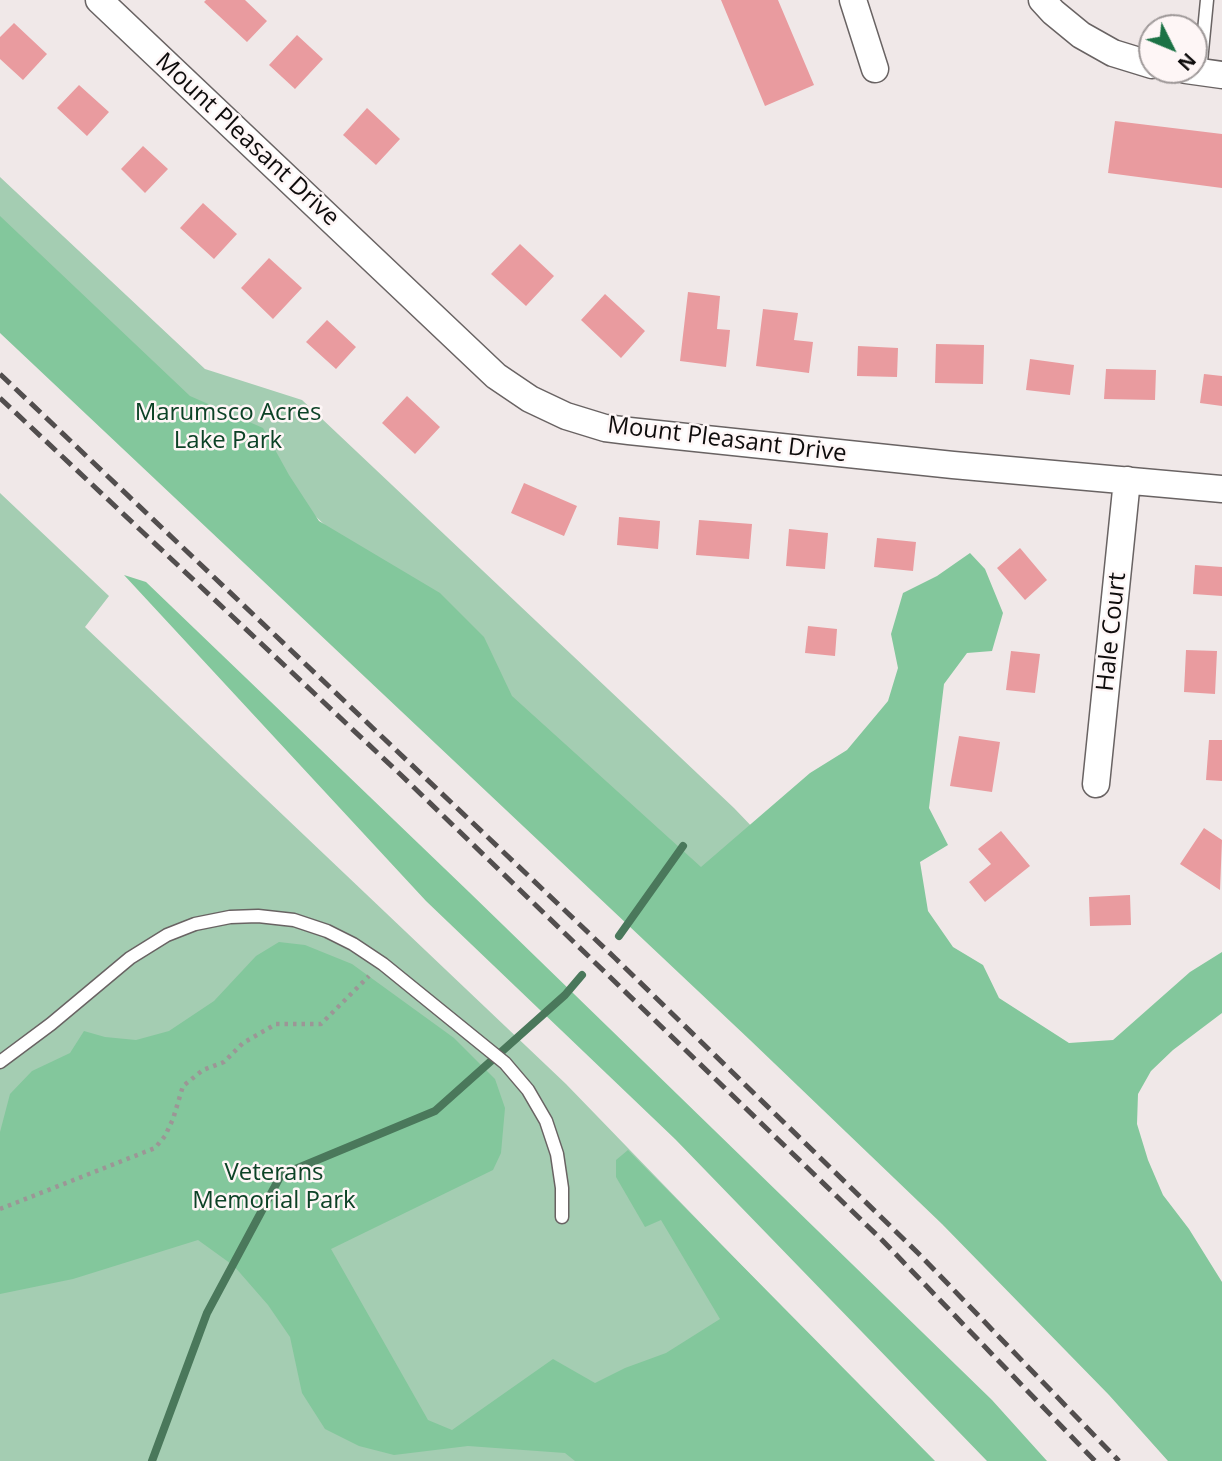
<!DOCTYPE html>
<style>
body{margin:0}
#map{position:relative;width:1222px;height:1461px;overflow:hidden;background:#f0e8e8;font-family:"Open Sans",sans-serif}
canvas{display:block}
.north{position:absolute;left:1138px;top:14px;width:70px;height:70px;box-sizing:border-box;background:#fef6f6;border:2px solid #9e9898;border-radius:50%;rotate:133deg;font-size:19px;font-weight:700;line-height:28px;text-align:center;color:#0e0c0c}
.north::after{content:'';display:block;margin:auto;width:24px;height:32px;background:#1b7245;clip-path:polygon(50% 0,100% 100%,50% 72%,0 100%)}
</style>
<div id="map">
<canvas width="1222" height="1461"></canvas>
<div class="north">N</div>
</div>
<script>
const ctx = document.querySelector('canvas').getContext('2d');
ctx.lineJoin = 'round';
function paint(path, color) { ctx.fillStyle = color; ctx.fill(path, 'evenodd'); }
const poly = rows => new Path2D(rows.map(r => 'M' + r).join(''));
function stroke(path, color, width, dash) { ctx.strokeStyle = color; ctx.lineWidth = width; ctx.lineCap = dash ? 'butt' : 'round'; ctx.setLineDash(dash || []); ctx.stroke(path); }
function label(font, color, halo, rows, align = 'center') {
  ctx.font = font + ' "Open Sans",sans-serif'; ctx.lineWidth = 5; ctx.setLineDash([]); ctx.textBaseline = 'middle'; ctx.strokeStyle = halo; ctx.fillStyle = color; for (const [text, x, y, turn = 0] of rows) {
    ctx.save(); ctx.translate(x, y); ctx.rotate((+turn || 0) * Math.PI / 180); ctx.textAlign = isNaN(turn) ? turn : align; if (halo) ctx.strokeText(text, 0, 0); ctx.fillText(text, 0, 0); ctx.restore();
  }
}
paint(poly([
 [0,177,205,369,302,400,734,808,1222,1317,687,872,260,463,0,279],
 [0,493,109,596,85,627,566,1084,931,1461,0,1461]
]), '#a4cdb2');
paint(poly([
 [0,216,190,396,263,428,289,475,319,521,440,593,484,637,512,696,701,867,810,773,847,750,888,701,898,668,891,634,903,593,937,576,970,553,985,569,1003,613,992,651,967,653,944,684,929,808,948,845,920,862,928,911,953,947,983,965,999,998,1069,1043,1113,1040,1190,972,1222,952,1222,1013,1173,1050,1151,1071,1138,1094,1137,1124,1148,1160,1163,1195,1189,1229,1222,1282,1222,1461,1168,1461,1109,1395,942,1224,750,1040,0,333],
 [124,575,146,582,469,892,992,1400,1047,1461,987,1461,675,1139,426,901],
 [279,942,305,945,352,964,454,1038,495,1079,505,1108,501,1153,493,1170,331,1249,428,1420,452,1430,553,1359,595,1383,625,1368,666,1353,720,1319,661,1220,645,1227,616,1177,616,1160,628,1150,935,1461,575,1461,565,1453,468,1446,394,1455,359,1446,325,1429,302,1393,290,1337,268,1305,234,1266,198,1240,73,1279,0,1294,0,1132,10,1094,32,1071,70,1053,84,1031,105,1037,136,1040,169,1031,214,1001,256,956]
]), '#83c79c');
stroke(poly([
 [619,936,683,846],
 [152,1461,207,1313,281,1175,435,1111,565,995,582,975]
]), '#4a785b', 8);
paint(poly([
 [206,0,245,0,267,21,247,42,204,2],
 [721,0,778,0,814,85,765,106],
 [14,23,47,54,23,80,0,59,0,37],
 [297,35,323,59,295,89,269,65],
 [79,85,109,112,87,136,57,108],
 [367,108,400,139,376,165,343,135],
 [1115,121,1222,134,1222,188,1108,173],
 [143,146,168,169,145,193,121,169],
 [203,203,237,234,214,259,180,228],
 [520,244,554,276,526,306,491,274],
 [269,258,302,288,273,319,241,288],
 [688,292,720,296,717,329,730,330,726,367,680,361],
 [605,294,645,331,621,358,581,320],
 [763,309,798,313,794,340,813,342,809,373,756,366],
 [327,320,356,347,336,369,306,342],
 [936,344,984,345,983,384,935,383],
 [858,346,898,348,897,377,857,376],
 [1030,359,1074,365,1070,395,1026,390],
 [1106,369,1156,370,1155,400,1104,399],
 [1204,374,1222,376,1222,406,1200,403],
 [407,396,440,427,415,454,382,423],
 [524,483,577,506,564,536,511,513],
 [619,517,660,521,658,549,617,545],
 [699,520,752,524,749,559,696,555],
 [789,529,828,533,825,569,786,566],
 [877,538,916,542,913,571,874,567],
 [1020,548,1047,580,1025,600,997,568],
 [1195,565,1222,567,1222,596,1193,594],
 [808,626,837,629,835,656,805,653],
 [1186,650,1217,651,1215,694,1184,692],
 [1011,651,1040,654,1035,693,1006,690],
 [959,736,1000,742,992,792,950,786],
 [1209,740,1222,740,1222,781,1206,780],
 [1204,828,1222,840,1220,890,1180,864],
 [1001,831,1030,866,985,902,969,882,991,864,978,849],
 [1130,895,1131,925,1090,926,1089,897]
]), '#e99b9f');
const service = poly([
 [1200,72,1207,0],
 [0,1062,51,1024,130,958,167,935,195,924,230,917,258,916,294,920,327,931,353,944,383,964,505,1063,528,1090,546,1121,557,1154,562,1188,562,1217]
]);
const minor = poly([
 [99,0,496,376,530,399,566,416,605,428,629,431,953,465,1222,489],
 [853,0,875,69],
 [1042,0,1053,12,1081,35,1113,53,1152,65],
 [1186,70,1222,75],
 [1096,784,1127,480]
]);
stroke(service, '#696363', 15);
stroke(minor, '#696363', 29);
stroke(poly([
 [0,1209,155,1148,165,1136,173,1119,183,1086,203,1070,224,1062,243,1043,276,1024,321,1024,369,976]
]), '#9c9696', 4.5, [3.5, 5]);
stroke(service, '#fff', 12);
stroke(minor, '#fff', 26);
stroke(poly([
 [0,374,615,958,919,1254,1119,1461],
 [0,398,400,774,882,1240,1095,1461]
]), '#524e4e', 5, [14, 7]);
label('24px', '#0e0c0c', '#fef6f6', [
 ["Mount Pleasant Drive",247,140,43],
 ["Mount Pleasant Drive",727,440,7],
 ["Hale Court",1112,632,-84]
]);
label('24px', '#0c4226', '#fef6f6', [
 ["Marumsco Acres",228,413],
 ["Lake Park",228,441],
 ["Veterans",274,1173],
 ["Memorial Park",274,1201]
]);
</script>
